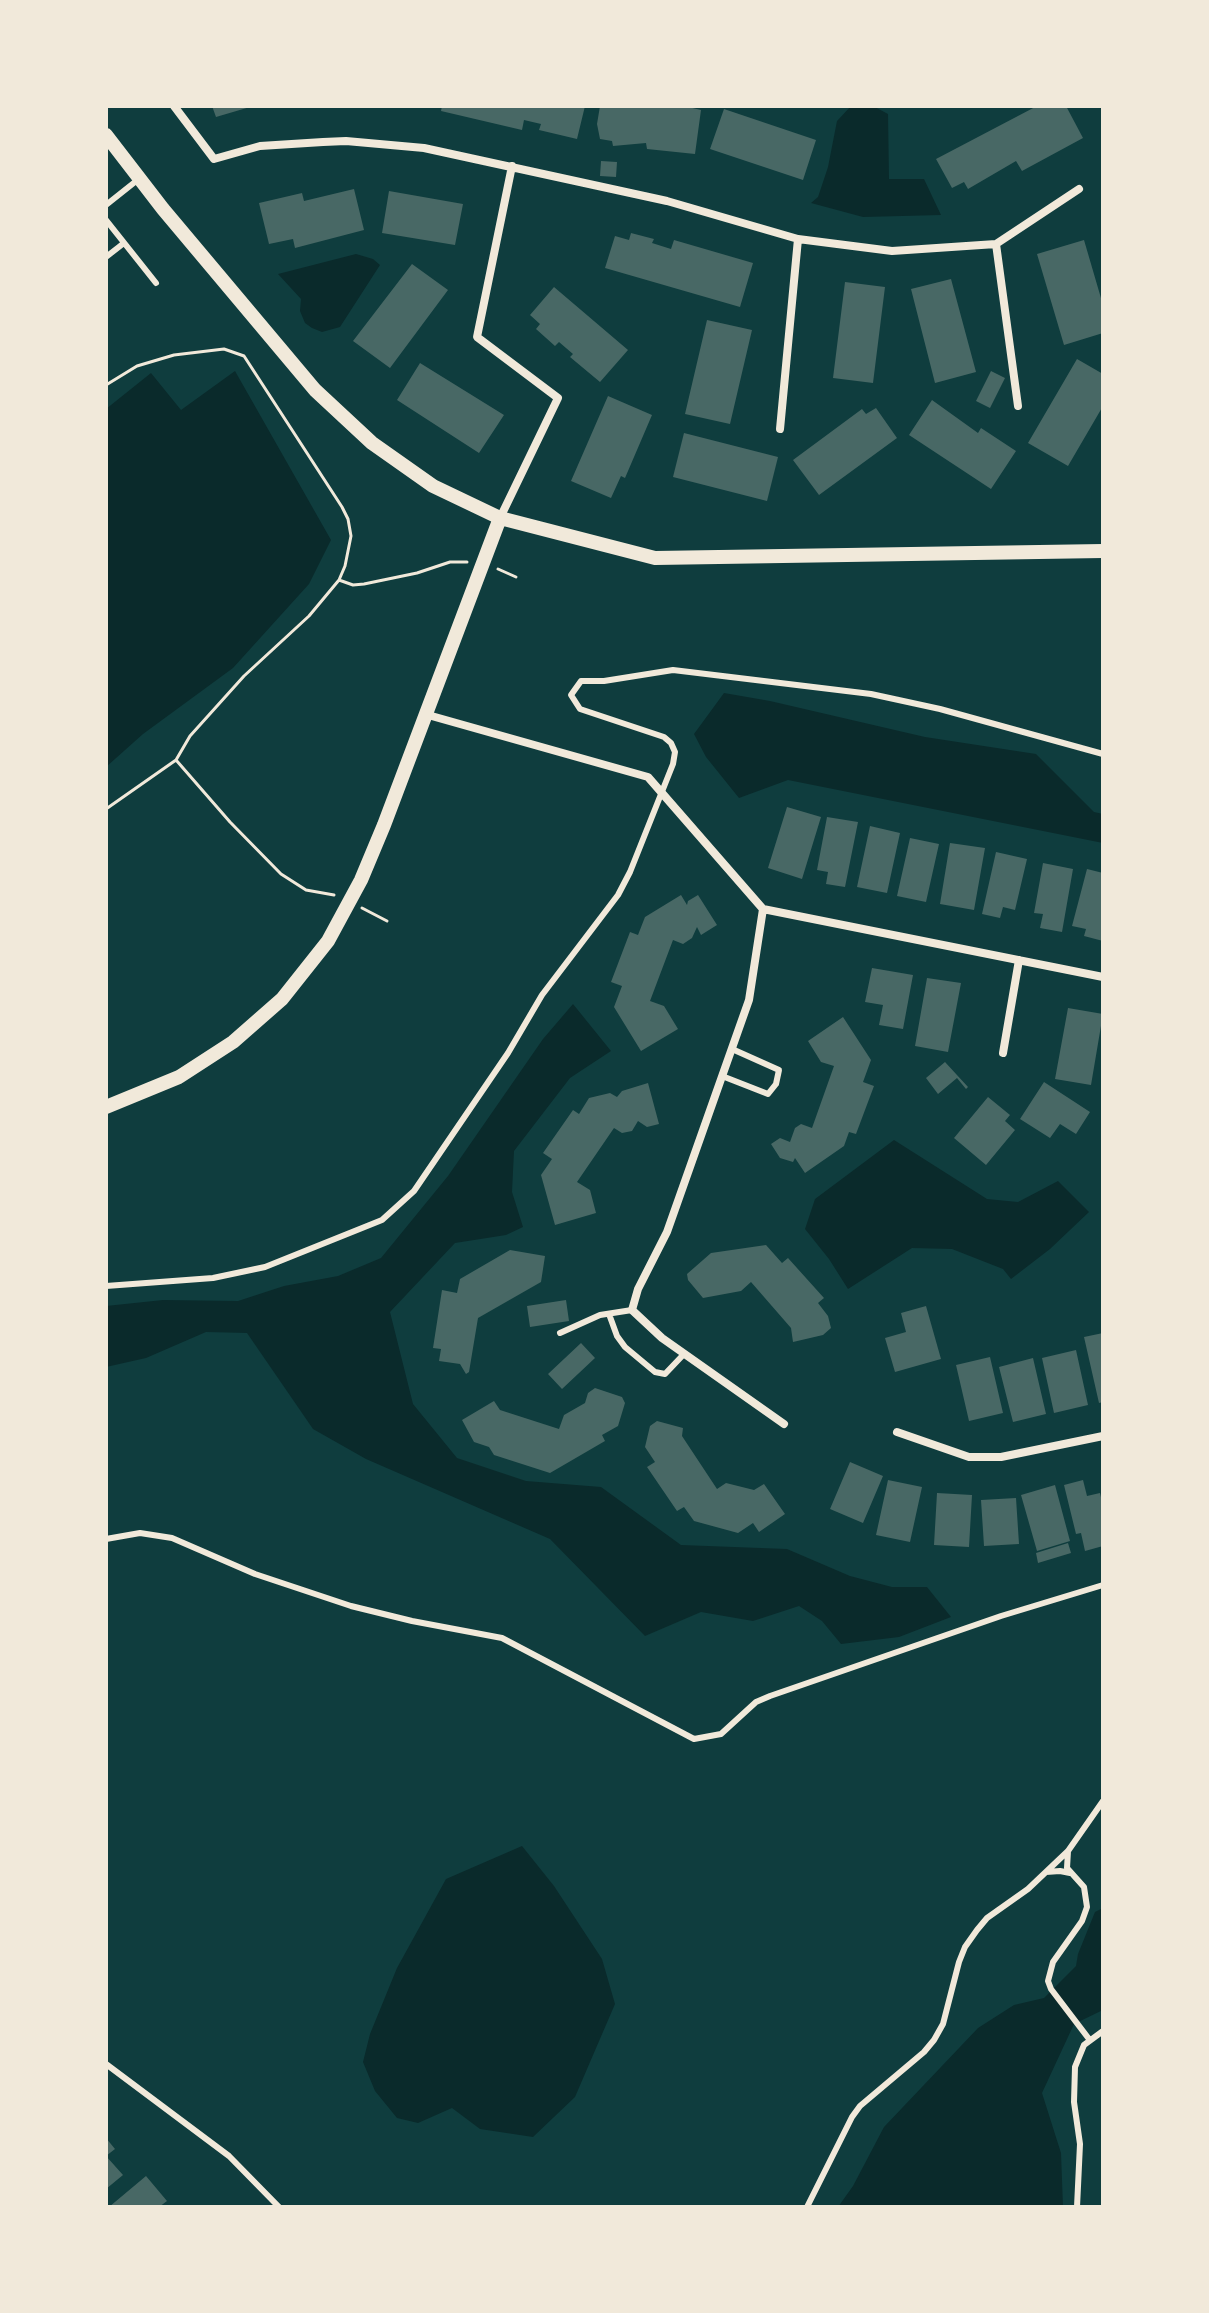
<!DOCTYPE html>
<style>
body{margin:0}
#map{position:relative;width:1209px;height:2313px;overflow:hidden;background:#0f3d3e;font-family:Georgia,serif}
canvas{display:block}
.frame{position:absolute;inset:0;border:108px solid #f1e9da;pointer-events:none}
</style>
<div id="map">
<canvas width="1209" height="2313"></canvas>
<div class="frame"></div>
</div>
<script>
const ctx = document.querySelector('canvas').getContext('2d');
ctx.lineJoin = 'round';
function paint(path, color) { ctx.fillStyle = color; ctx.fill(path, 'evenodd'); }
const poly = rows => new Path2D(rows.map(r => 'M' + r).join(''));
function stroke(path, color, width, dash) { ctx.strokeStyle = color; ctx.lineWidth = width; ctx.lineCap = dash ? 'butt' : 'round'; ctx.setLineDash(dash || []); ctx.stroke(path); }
paint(poly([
 [851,106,873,106,888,114,889,179,924,179,941,215,863,217,811,203,818,197,828,167,837,121],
 [356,254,373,259,380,265,340,327,322,332,312,328,305,323,300,311,301,299,278,274],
 [235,371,331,540,309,584,233,668,143,734,106,767,106,409,151,373,181,410],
 [724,693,770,701,925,737,1036,754,1094,812,1103,814,1103,843,788,780,739,798,706,757,694,734],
 [573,1004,611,1051,570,1078,514,1151,512,1192,523,1227,506,1235,455,1243,390,1312,413,1404,457,1458,526,1481,601,1487,681,1545,787,1549,850,1576,892,1587,927,1587,951,1617,899,1637,841,1644,822,1621,799,1606,753,1621,701,1612,645,1636,550,1539,366,1459,313,1429,247,1333,206,1332,146,1358,106,1367,106,1306,163,1300,238,1301,284,1286,338,1276,381,1258,448,1176,543,1039],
 [894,1140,987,1199,1018,1202,1058,1181,1089,1212,1050,1249,1011,1279,1003,1269,952,1249,912,1248,848,1289,829,1259,805,1229,815,1199],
 [522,1846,554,1886,602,1959,615,2004,575,2097,533,2137,480,2129,452,2108,418,2123,397,2118,375,2091,363,2062,370,2034,397,1968,446,1879],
 [1103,1908,1103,2010,1074,2024,1042,2093,1061,2153,1063,2207,838,2207,853,2186,884,2127,978,2028,1014,2005,1044,1998,1076,1966,1078,1954,1095,1912]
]), '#0a2a2b');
paint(poly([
 [212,106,249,106,250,107,216,117],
 [442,106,585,106,577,139,539,130,541,124,524,120,522,130,441,111],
 [600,106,684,106,701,110,695,154,647,149,646,143,613,146,612,141,600,139,597,124],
 [1037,106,1066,106,1083,138,1022,171,1016,161,968,189,964,182,952,188,936,159],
 [724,109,816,140,803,180,710,149],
 [601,161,617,162,616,177,600,176],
 [354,189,364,230,295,248,293,239,269,244,259,203,302,193,304,201],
 [389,191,463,204,455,245,382,233],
 [631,233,654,239,652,243,671,249,674,240,753,263,740,307,605,268,615,236,629,240],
 [1084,240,1103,305,1101,309,1103,333,1064,345,1037,254],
 [412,264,448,290,390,368,353,341],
 [951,279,976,372,935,383,911,289],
 [845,282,885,287,873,383,833,378],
 [554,287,628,350,600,382,570,357,573,354,559,342,555,346,536,329,540,324,530,315],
 [707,320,752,330,730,424,685,414],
 [1077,359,1103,374,1103,406,1068,466,1028,443],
 [420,363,504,415,479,453,397,400],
 [991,371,1005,378,990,408,976,401],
 [608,396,652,415,625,478,621,476,611,498,571,481],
 [932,400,978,433,981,428,1016,451,991,489,909,435],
 [876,408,897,438,819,495,793,460,862,409,866,414],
 [684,433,778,457,767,501,673,477],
 [787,807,821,817,802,879,768,868],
 [827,817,858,822,845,887,826,884,828,872,817,870],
 [870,826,900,833,887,893,857,887],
 [910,838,939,844,926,902,897,896],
 [950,843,985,848,974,910,940,904],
 [996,852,1027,859,1015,910,1003,907,1000,918,982,914],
 [1043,863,1073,869,1062,932,1040,928,1043,914,1034,913],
 [1087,869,1103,873,1103,941,1084,936,1086,929,1072,926],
 [681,895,687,905,688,901,698,895,717,925,701,935,697,927,692,938,683,944,673,940,650,1001,664,1006,678,1029,641,1051,614,1007,622,986,611,982,630,932,638,935,645,917],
 [872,968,913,975,903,1029,879,1025,883,1005,865,1002],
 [927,978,961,983,948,1052,915,1046],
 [1068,1008,1103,1014,1091,1085,1055,1079],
 [843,1017,871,1060,863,1082,874,1086,856,1134,849,1132,844,1146,805,1173,795,1158,793,1162,780,1158,771,1144,780,1138,790,1142,795,1128,801,1124,812,1128,834,1066,821,1062,808,1041],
 [945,1062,968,1087,966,1089,957,1078,938,1094,926,1078],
 [1044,1082,1090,1112,1076,1134,1060,1124,1050,1138,1020,1119],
 [648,1083,659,1124,647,1127,638,1121,632,1131,622,1133,614,1128,577,1182,590,1190,596,1213,555,1225,541,1175,552,1159,543,1153,573,1110,579,1114,589,1098,610,1093,617,1097,622,1091],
 [988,1097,1010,1115,1005,1121,1015,1130,986,1165,954,1138],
 [766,1245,782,1263,788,1258,824,1298,818,1303,828,1316,831,1328,823,1335,793,1342,791,1328,751,1282,741,1291,703,1298,688,1280,687,1274,711,1253],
 [510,1250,545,1256,541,1282,478,1318,469,1372,466,1374,460,1364,439,1361,441,1349,433,1348,442,1290,457,1293,460,1279],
 [566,1300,569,1321,530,1327,527,1306],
 [926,1306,941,1359,895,1372,885,1338,906,1332,901,1313],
 [1103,1333,1103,1402,1099,1403,1084,1337],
 [581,1343,595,1358,562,1389,548,1374],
 [1076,1350,1088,1405,1054,1413,1042,1358],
 [990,1357,1003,1413,969,1421,956,1365],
 [1033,1358,1046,1414,1013,1422,999,1367],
 [595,1388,622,1397,625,1403,618,1426,602,1435,605,1441,550,1473,494,1455,489,1447,474,1442,462,1420,494,1401,500,1410,559,1429,564,1415,585,1403,588,1393],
 [657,1421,683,1428,682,1436,717,1489,726,1483,754,1490,764,1484,785,1514,759,1532,753,1523,738,1533,694,1521,684,1507,677,1511,647,1467,655,1462,645,1447,650,1426],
 [850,1462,883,1476,863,1523,830,1509],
 [888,1480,922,1487,910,1542,876,1535],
 [1083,1480,1087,1496,1100,1493,1103,1506,1103,1546,1085,1551,1081,1533,1076,1534,1064,1485],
 [1055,1485,1070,1541,1037,1551,1021,1495],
 [937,1493,972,1495,969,1547,934,1545],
 [1016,1498,1019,1544,984,1546,981,1500],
 [1068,1543,1071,1553,1038,1563,1036,1553],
 [106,2138,115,2149,106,2156,123,2175,106,2189],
 [146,2176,167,2201,159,2207,109,2207]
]), '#486865');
stroke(poly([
 [106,385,137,366,174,355,224,349,244,356,342,507,348,519,351,536,345,566,339,580,309,616,244,676,190,736,176,760,106,809],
 [498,569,516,577],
 [339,580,353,585,364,584,417,573,450,562,467,562],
 [176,760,230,822,281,874,306,890,334,895],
 [362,908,387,921]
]), '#f1e9da', 3);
stroke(poly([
 [106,205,140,178],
 [106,220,156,283],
 [106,257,124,243],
 [722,1076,768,1094,776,1084,779,1070,732,1049],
 [106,1286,213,1278,265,1267,382,1220,414,1191,508,1053,542,995,618,895,630,872,673,764,675,752,671,743,664,737,580,709,571,695,581,681,604,681,673,670,871,694,940,709,1103,754],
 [609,1314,617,1336,625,1347,655,1372,665,1374,684,1354],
 [560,1333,600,1315,632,1310],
 [106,1539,140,1533,172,1538,255,1574,351,1606,412,1621,502,1638,694,1739,721,1734,756,1702,770,1696,1001,1616,1103,1585],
 [1068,1851,1067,1868,1084,1887,1087,1907,1082,1921,1053,1962,1048,1981,1051,1989,1089,2039],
 [1046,1872,1060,1871,1070,1873],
 [106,2064,229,2156,279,2207],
 [807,2207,852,2117,860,2106,924,2052,934,2040,943,2024,959,1962,965,1947,977,1930,987,1918,1028,1889,1068,1851,1103,1801],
 [1077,2207,1080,2144,1074,2102,1075,2067,1084,2045,1103,2031]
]), '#f1e9da', 6);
stroke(poly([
 [174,106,214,159,260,146,323,142,346,141,424,148,667,201,798,239,892,251,996,244,1079,189],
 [996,244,1018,406],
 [780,429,798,239],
 [500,518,558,398,477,337,512,166],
 [428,715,648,777,763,909,749,1000,667,1232,638,1289,632,1310,662,1338,784,1424],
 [763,909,1103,977],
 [1003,1053,1019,960],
 [897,1432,969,1457,1001,1457,1103,1436]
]), '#f1e9da', 8);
stroke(poly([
 [106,135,163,209,315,390,372,443,433,486,500,518,655,558,1103,551],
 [106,1107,179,1077,233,1042,282,999,328,941,361,880,384,825,500,518]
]), '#f1e9da', 14);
</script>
